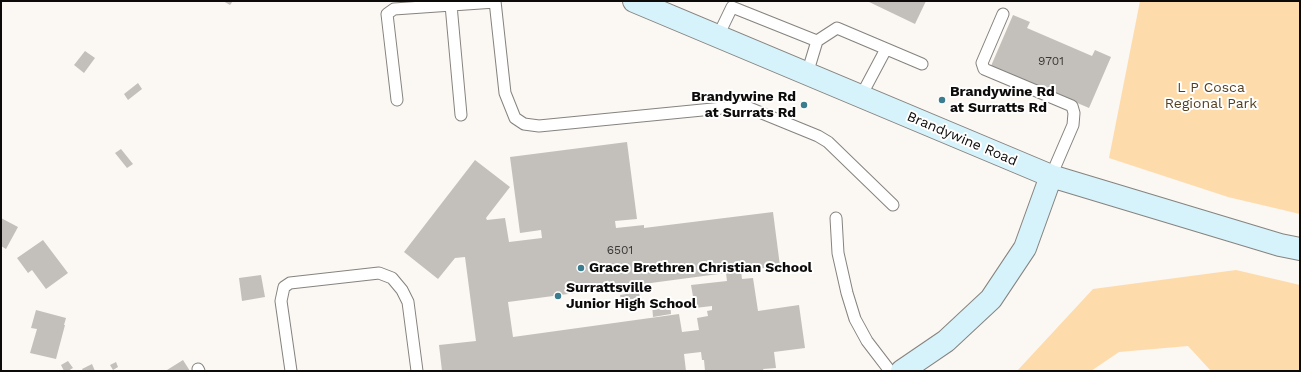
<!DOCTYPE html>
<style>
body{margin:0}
#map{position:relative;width:1301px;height:372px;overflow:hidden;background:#fbf7f3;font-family:"Work Sans",sans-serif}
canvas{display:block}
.frame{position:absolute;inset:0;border:2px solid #0d0b0a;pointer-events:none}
</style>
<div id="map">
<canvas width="1301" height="372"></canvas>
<div class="frame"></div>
</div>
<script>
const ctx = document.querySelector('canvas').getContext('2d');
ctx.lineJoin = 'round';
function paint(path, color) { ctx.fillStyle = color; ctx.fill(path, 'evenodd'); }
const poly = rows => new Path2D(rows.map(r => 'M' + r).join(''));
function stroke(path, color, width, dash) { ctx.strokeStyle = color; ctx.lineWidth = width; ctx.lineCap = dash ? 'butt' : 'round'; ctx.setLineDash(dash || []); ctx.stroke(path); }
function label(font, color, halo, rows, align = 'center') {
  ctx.font = font + ' "Work Sans",sans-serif'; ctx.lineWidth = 4; ctx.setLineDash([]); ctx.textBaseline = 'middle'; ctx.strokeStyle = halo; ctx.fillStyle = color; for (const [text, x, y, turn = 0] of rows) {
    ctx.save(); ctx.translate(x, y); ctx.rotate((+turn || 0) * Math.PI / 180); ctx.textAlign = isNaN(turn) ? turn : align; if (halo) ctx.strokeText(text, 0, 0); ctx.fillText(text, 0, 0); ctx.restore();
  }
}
paint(poly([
 [1140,1,1300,1,1300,214,1228,197,1109,158],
 [1236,270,1300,285,1300,371,1211,371,1188,346,1119,352,1091,371,1017,371,1093,289]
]), '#fedbab');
paint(poly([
 [223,1,233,1,230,5],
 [867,1,926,1,915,24],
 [1013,15,1030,22,1027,28,1092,56,1095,50,1111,57,1089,108,991,66],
 [85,51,95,58,84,73,74,65],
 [138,83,142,89,128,100,124,94],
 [627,142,637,219,615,221,616,228,644,225,644,228,773,212,780,266,741,271,742,279,753,278,758,311,799,305,805,348,774,352,776,368,763,369,764,371,705,371,704,360,702,360,701,352,684,354,686,371,442,371,439,345,476,341,465,257,455,258,438,279,404,252,475,160,510,187,486,218,487,220,505,218,509,242,542,238,541,230,520,233,510,157],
 [726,273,727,281,691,285,695,308,712,306,712,310,707,311,708,316,697,318,699,330,682,332,679,314,513,337,508,302],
 [121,149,133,164,127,168,115,153],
 [1,218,18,227,6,249,1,246],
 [43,240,68,273,46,289,32,270,28,273,17,258],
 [261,275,265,297,242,301,239,278],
 [639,292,641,304,622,307,620,295],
 [670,302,671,314,653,317,652,304],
 [36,310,66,318,64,325,65,325,56,359,30,353,37,329,31,328],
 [183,360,190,371,168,371,167,370],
 [68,361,73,368,68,371,64,371,61,365],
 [116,362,118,367,113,370,110,365],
 [92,364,95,371,83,371,82,369]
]), '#c3c0bb');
const service = poly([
 [495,1,505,93,515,118,524,124,539,126,733,107,747,107,818,136,828,142,893,205],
 [451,5,461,115],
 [1003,14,982,63,984,69,1072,106,1074,113,1073,125,1051,176],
 [718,36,732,7,817,41,807,74],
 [817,41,837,28,922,64],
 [861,96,886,49],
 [397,100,387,14,394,9,495,2],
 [836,218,838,253,847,293,855,319,867,341,890,371],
 [198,369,199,371],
 [291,371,281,301,284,287,290,283,379,273,392,278,402,290,408,302,417,371]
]);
const secondary = poly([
 [634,1,1051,176,1280,245,1300,249],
 [902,371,946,341,991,299,1025,248,1051,176]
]);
stroke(service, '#86837f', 13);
stroke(secondary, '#86837f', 24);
stroke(service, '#fff', 11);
stroke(secondary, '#d6f2fa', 22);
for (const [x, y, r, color] of [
 [942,100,4,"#3b7d8e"],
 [804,105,4,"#3b7d8e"],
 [581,268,4,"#3b7d8e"],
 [558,296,4,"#3b7d8e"]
]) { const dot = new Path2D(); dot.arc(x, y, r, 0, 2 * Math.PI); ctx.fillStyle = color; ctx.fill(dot); stroke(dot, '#fff', 1.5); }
label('12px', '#3a3836', null, [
 ["9701",1051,61],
 ["6501",620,250]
]);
label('14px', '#563f1f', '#fff', [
 ["L P Cosca",1211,88],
 ["Regional Park",1211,104]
]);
label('bold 14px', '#0d0b0a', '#fff', [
 ["Brandywine Rd",950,92],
 ["at Surratts Rd",950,108],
 ["Brandywine Rd",796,97,"right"],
 ["at Surrats Rd",796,113,"right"],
 ["Grace Brethren Christian School",589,268],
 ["Surrattsville",566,288],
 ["Junior High School",566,304]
], 'left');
label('14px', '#0d0b0a', '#fff', [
 ["Brandywine Road",962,139,23]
]);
</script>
